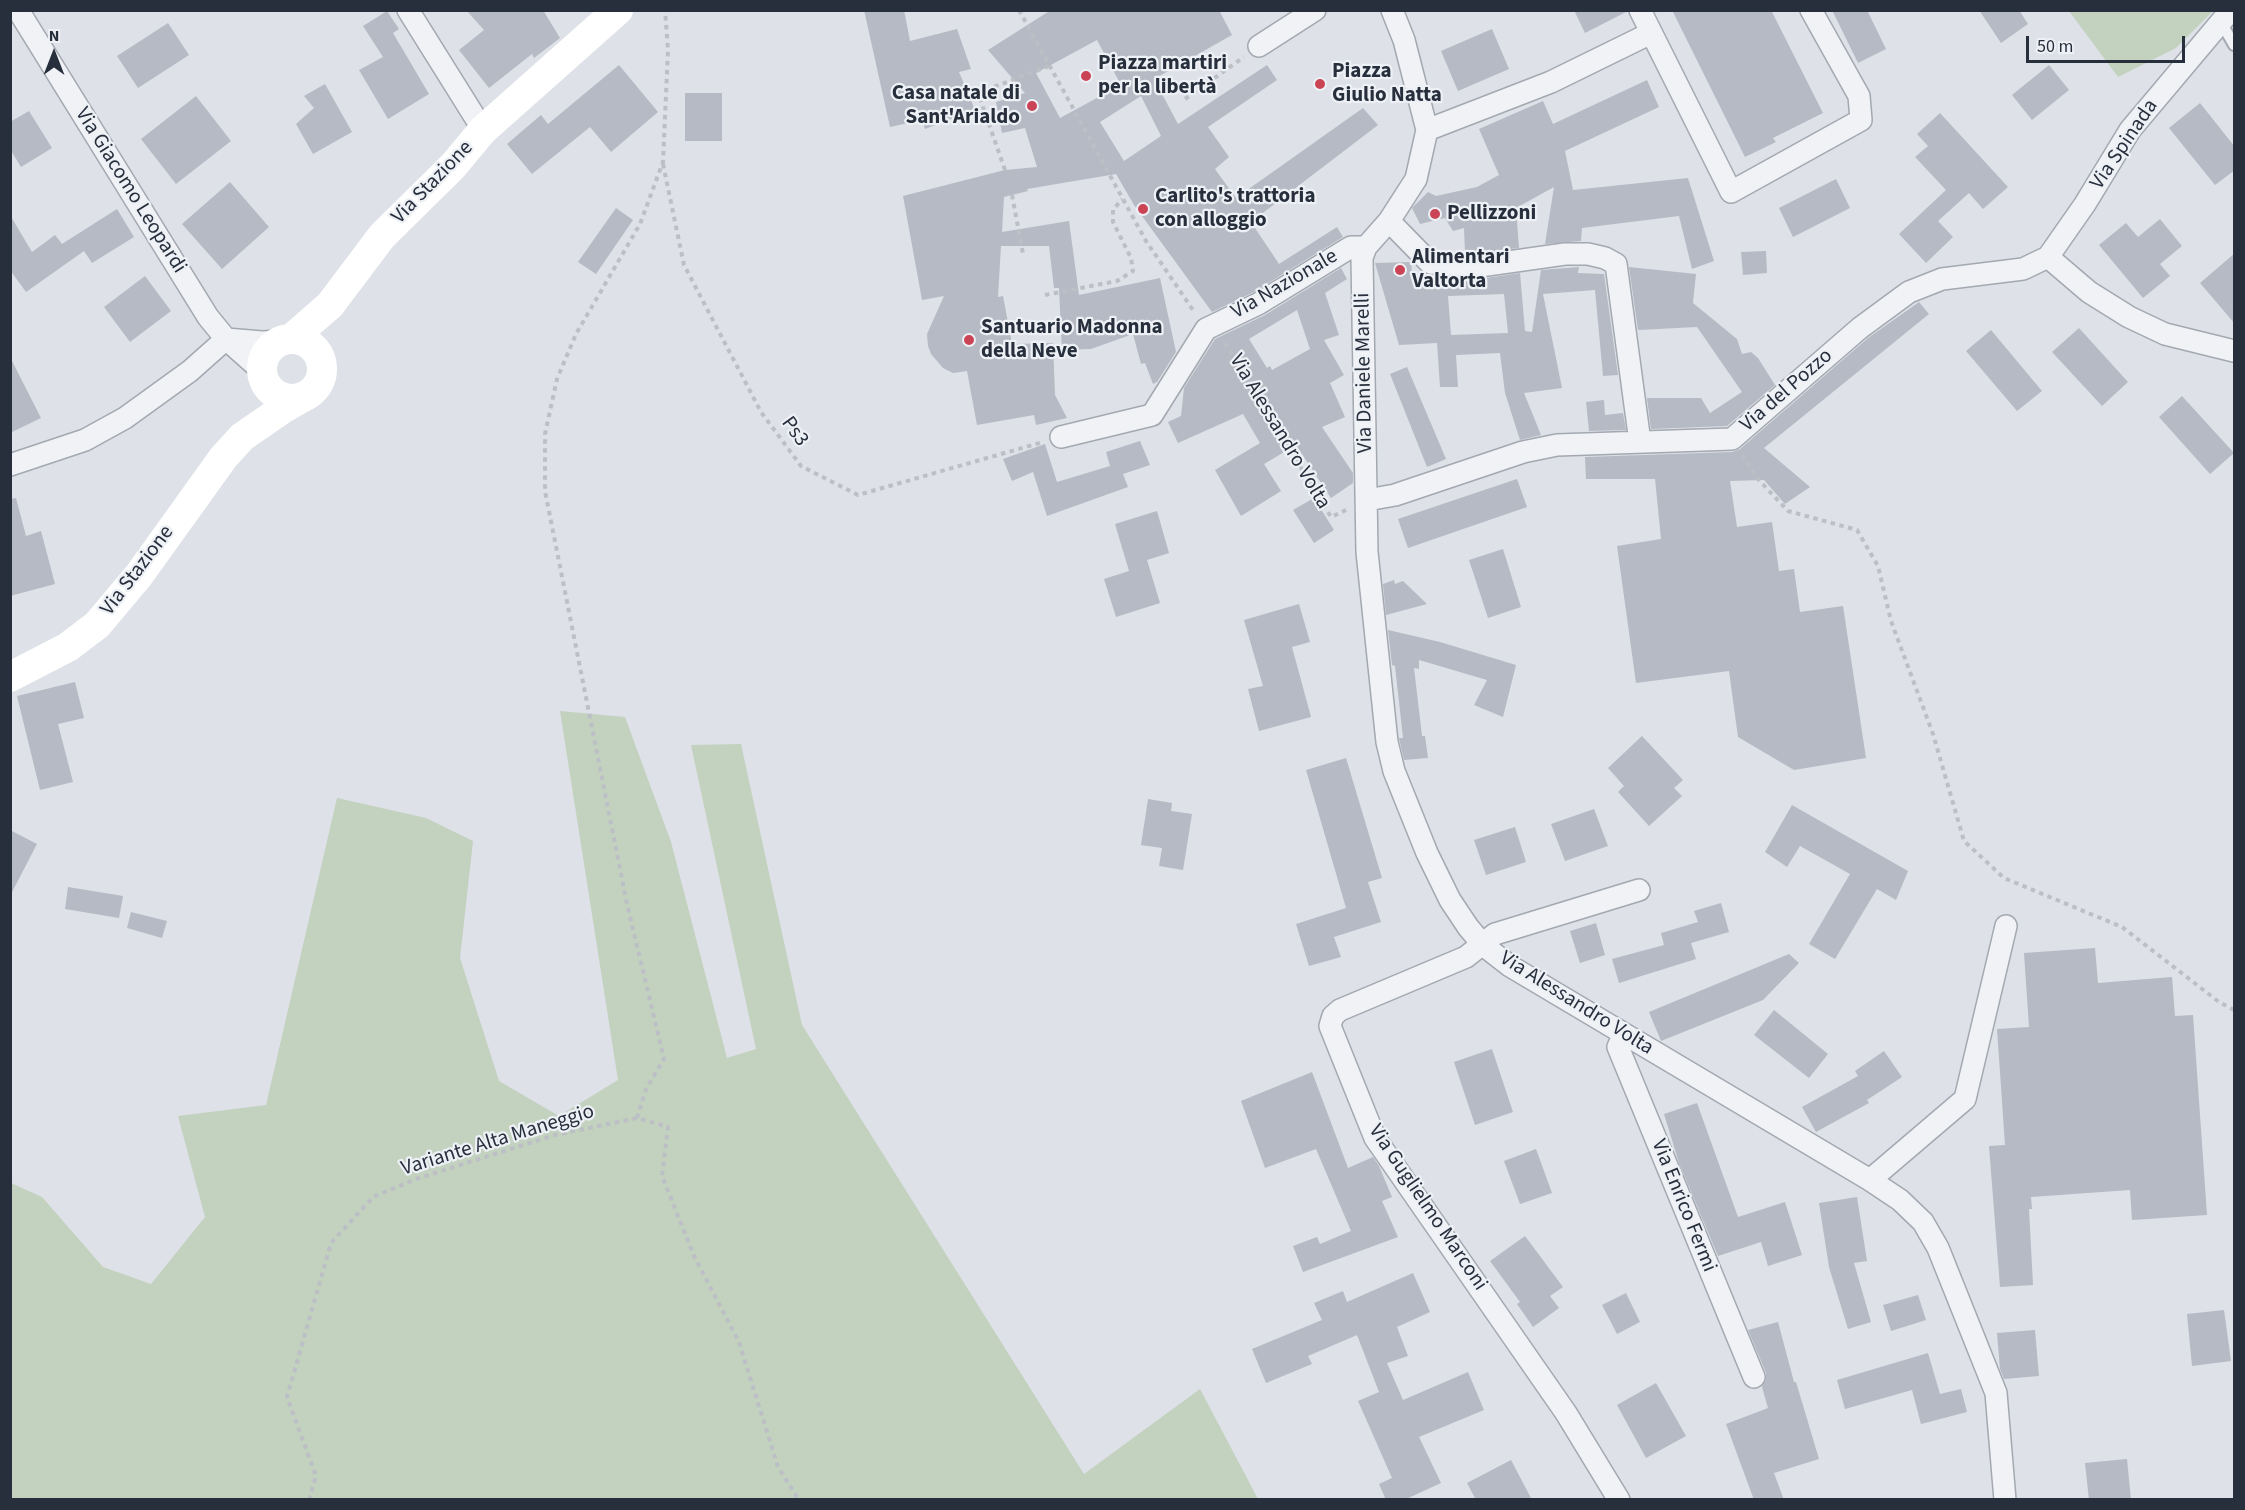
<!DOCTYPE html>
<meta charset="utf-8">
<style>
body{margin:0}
#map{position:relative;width:2245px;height:1510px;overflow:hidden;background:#dee1e7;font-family:"Source Sans 3",sans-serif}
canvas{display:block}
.frame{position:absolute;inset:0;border:12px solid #272f3d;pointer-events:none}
.north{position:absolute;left:24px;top:24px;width:60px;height:60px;-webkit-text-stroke:4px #edf0f5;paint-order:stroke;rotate:0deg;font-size:16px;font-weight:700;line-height:24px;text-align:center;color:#272f3d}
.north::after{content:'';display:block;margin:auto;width:21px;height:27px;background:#272f3d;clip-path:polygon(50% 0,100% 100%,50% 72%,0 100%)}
.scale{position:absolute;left:2026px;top:36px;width:159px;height:27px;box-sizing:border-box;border:3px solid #272f3d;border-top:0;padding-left:8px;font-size:18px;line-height:21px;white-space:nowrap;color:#272f3d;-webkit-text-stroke:4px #edf0f5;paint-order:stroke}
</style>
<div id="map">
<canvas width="2245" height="1510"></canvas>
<div class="frame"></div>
<div class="north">N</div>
<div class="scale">50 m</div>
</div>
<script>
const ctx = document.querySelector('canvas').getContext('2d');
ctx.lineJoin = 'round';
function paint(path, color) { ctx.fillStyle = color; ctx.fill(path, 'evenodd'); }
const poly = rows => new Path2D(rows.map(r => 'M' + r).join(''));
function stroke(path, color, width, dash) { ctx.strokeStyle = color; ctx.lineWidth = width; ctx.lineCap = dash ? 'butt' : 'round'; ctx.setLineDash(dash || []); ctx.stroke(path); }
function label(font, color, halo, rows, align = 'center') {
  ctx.font = font + ' "Source Sans 3",sans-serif'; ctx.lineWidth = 4.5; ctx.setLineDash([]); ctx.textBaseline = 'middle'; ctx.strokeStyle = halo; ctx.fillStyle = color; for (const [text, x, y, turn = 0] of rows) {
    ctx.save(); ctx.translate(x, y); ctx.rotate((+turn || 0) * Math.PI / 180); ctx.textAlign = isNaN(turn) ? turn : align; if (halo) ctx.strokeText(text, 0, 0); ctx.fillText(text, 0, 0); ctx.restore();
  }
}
paint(poly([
 [2069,11,2213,11,2176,48,2118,77],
 [560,711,625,717,671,842,727,1058,756,1049,691,745,741,744,802,1025,1084,1474,1200,1389,1258,1499,11,1499,11,1183,42,1197,103,1267,151,1284,205,1217,178,1116,266,1105,337,798,426,818,473,841,460,958,499,1081,559,1116,618,1080]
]), '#c3d1bf');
paint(poly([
 [466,10,543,10,560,38,534,58,532,54,489,88,459,50,484,30],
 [864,10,904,10,910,41,957,29,971,69,959,72,975,110,925,129,922,120,890,127],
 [1051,10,1219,10,1232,35,1154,79,1178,124,1267,65,1277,80,1208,127,1229,157,1215,169,1236,198,1363,108,1378,125,1251,222,1279,264,1337,227,1343,237,1252,293,1212,312,1134,205,1116,174,1027,189,1028,191,1004,197,1002,232,1069,221,1079,295,1160,278,1176,352,1157,382,1153,384,1145,363,1141,364,1133,334,1091,349,1062,350,1059,288,1054,288,1049,246,1001,246,998,297,1003,296,1012,344,1053,343,1055,395,1067,418,1036,425,1034,415,977,425,967,371,953,373,943,368,931,354,928,346,927,334,944,296,922,300,903,196,1005,170,1037,167,1025,128,1002,133,996,102,1025,93,988,50],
 [1097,40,1121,85,1060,118,1036,73],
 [1141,96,1161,136,1124,161,1100,122],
 [1574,10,1627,10,1628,11,1585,33],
 [1672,10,1771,10,1823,113,1773,138,1776,142,1745,157],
 [1832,10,1867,10,1886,49,1858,63],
 [1979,10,2019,10,2028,24,2001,43],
 [387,11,399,29,393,33,429,94,388,119,359,70,383,57,363,26],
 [168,23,189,55,138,88,117,56],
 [1492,29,1509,69,1458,91,1441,51],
 [619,65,658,112,611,152,590,127,532,174,507,144,541,115,548,124],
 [2049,65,2069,90,2032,120,2012,95],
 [1647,80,1659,107,1565,151,1573,190,1688,178,1714,261,1692,269,1679,216,1582,228,1581,241,1545,244,1554,187,1516,208,1519,248,1479,253,1465,252,1464,228,1453,231,1445,218,1420,224,1412,208,1428,192,1436,196,1477,187,1499,175,1479,129,1543,101,1553,124],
 [325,84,352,132,313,154,296,124,314,108,304,96],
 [685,93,722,93,722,141,685,141],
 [196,96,231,141,176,184,141,139],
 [2200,103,2235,147,2235,170,2215,185,2169,128],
 [29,111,52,148,21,167,10,149,10,122],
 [1940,113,2008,187,1983,209,1969,193,1938,221,1953,237,1926,263,1899,234,1946,190,1915,157,1928,146,1917,134],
 [1836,179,1850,208,1793,237,1779,208],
 [230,182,269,227,222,269,182,224],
 [616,208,633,220,596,274,578,262],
 [117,209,134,237,92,263,84,251,26,292,10,270,10,215,32,252,55,235,62,244],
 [2160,219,2182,246,2160,264,2170,276,2143,298,2099,245,2126,223,2138,237],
 [1766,251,1767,273,1743,275,1741,252],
 [2235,253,2235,324,2200,283],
 [1411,262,1412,273,1429,276,1479,279,1520,273,1525,331,1532,332,1541,270,1579,267,1578,273,1604,274,1618,375,1603,376,1595,290,1543,294,1562,388,1524,393,1541,435,1520,440,1505,393,1500,353,1456,355,1458,387,1440,387,1437,343,1399,345,1375,263],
 [1504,294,1508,333,1451,335,1448,296],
 [1629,267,1696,274,1693,303,1737,339,1742,354,1751,352,1758,358,1775,385,1727,426,1651,429,1647,398,1701,398,1710,413,1742,392,1697,327,1638,330],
 [1341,268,1347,279,1325,293,1339,335,1324,340,1344,375,1330,383,1345,417,1322,427,1353,473,1353,483,1331,498,1296,445,1264,464,1281,491,1241,516,1215,470,1260,443,1243,414,1178,443,1168,422,1181,416,1184,388,1215,339,1265,315],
 [1297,310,1310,349,1272,370,1270,366,1267,368,1249,339],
 [145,276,171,311,130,342,104,307],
 [1919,302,1929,314,1764,448,1810,487,1785,504,1764,480,1730,481,1737,527,1772,522,1779,571,1794,569,1800,612,1843,606,1866,758,1794,770,1738,737,1729,671,1636,683,1617,546,1661,539,1655,479,1586,479,1585,457,1732,452,1740,449,1868,338],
 [2079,328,2128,382,2102,406,2052,352],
 [1991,330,2042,391,2017,411,1966,351],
 [10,357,41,418,10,433],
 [1407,367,1446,459,1427,467,1390,374],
 [2182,396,2234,453,2210,474,2159,417],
 [1604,400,1605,415,1623,413,1626,430,1589,431,1586,402],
 [1140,441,1150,465,1123,474,1128,487,1047,516,1033,472,1012,481,1003,459,1045,444,1057,482,1110,466,1106,452],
 [1517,479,1527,507,1408,548,1398,519],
 [16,498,26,536,41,531,55,584,10,596,10,499],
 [1314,498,1334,530,1314,543,1293,510],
 [1157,511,1169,553,1147,560,1160,603,1116,617,1104,579,1129,571,1115,524],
 [1503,549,1521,607,1488,618,1469,560],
 [1394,580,1395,584,1403,581,1427,604,1386,615,1383,584],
 [1299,604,1310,642,1292,647,1311,717,1259,731,1248,689,1263,686,1244,620],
 [1388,630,1440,642,1516,665,1503,717,1474,705,1487,680,1419,660,1419,669,1414,668,1422,736,1425,736,1428,758,1404,760,1399,738,1403,738,1395,666,1392,665],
 [75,682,84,718,58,724,73,782,40,790,17,696],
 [1642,736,1683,780,1674,788,1682,796,1649,826,1618,792,1624,786,1608,768],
 [1346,758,1382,878,1368,882,1381,922,1334,937,1341,957,1309,966,1296,924,1346,908,1306,770],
 [1148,799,1172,803,1171,811,1192,814,1183,870,1159,866,1162,848,1141,845],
 [1792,805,1908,871,1896,900,1877,889,1835,959,1809,944,1850,874,1800,846,1787,867,1765,852],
 [1594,809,1608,846,1565,861,1551,824],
 [1515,827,1526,862,1486,875,1474,840],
 [10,830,37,844,10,896],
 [68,887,123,896,119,918,65,909],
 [1721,903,1729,932,1691,943,1696,959,1619,983,1612,959,1664,945,1661,933,1698,922,1694,911],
 [131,912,167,921,162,938,127,928],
 [1596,923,1605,955,1580,963,1570,931],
 [2095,948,2098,983,2172,977,2175,1016,2193,1015,2207,1215,2132,1220,2130,1190,2031,1197,2032,1209,2029,1209,2033,1285,2000,1287,1989,1146,2005,1145,1997,1029,2029,1027,2024,953],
 [1789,954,1799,963,1763,1000,1661,1041,1649,1012],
 [1774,1010,1828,1054,1809,1078,1754,1035],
 [1492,1049,1513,1112,1475,1125,1454,1062],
 [1884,1051,1902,1077,1867,1100,1869,1103,1816,1132,1802,1107,1858,1076,1855,1071],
 [1312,1072,1348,1168,1373,1157,1379,1166,1392,1197,1382,1201,1398,1237,1303,1272,1293,1246,1317,1237,1320,1244,1351,1231,1316,1149,1265,1168,1241,1101],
 [1697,1103,1738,1217,1785,1202,1802,1255,1768,1266,1761,1242,1718,1256,1679,1163,1664,1114],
 [1536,1149,1552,1193,1520,1204,1504,1161],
 [1857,1197,1867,1261,1854,1263,1871,1322,1848,1329,1829,1267,1819,1203],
 [1525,1236,1563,1287,1550,1296,1559,1308,1533,1327,1517,1304,1520,1302,1490,1261],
 [1413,1273,1430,1312,1397,1327,1408,1356,1387,1363,1403,1400,1468,1372,1484,1410,1419,1437,1441,1483,1404,1500,1386,1500,1379,1484,1392,1478,1358,1401,1379,1392,1357,1335,1308,1356,1312,1364,1266,1383,1252,1349,1322,1320,1314,1303,1343,1291,1347,1302],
 [1626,1293,1640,1322,1617,1334,1602,1305],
 [1918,1295,1926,1320,1891,1331,1883,1305],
 [2224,1310,2231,1361,2192,1366,2187,1314],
 [1778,1322,1794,1382,1796,1382,1819,1459,1774,1473,1784,1500,1754,1500,1726,1424,1768,1408,1762,1387,1766,1379,1766,1373,1748,1330],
 [2035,1330,2039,1376,2004,1379,2000,1369,1997,1333],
 [1928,1353,1940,1394,1961,1389,1967,1412,1921,1424,1912,1390,1845,1409,1837,1380],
 [1656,1383,1686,1436,1646,1458,1617,1405],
 [2127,1459,2131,1500,2089,1500,2085,1463],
 [1511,1460,1532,1500,1476,1500,1467,1483]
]), '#b5bac4');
const lane = poly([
 [2222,24,2234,45]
]);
const street = poly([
 [18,10,208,317,226,339,262,371],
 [408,10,483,130],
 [1392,10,1404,40,1427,130,1416,179,1389,221,1366,247,1362,258,1367,552,1387,742,1394,771,1427,853,1450,900,1468,927,1483,945,1510,966,1870,1180,1900,1200,1923,1222,1938,1248,1996,1393,2005,1500],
 [1640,10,1731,192,1861,120,1859,96,1811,10],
 [1259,46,1315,10],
 [1427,130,1551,82,1651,33],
 [1389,221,1430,263,1480,266,1565,254,1588,254,1605,258,1616,264,1640,442],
 [2048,257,2089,292,2129,317,2165,334,2234,351],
 [226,339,262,342,281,341],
 [1061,437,1152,415,1206,329,1258,304,1351,247,1366,247],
 [10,465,85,440,125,418,190,371,226,339],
 [1367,500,1395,495,1523,452,1557,445,1732,439,1860,328,1909,292,1942,279,2023,269,2048,257,2085,204,2130,130,2231,10],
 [1624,1034,1618,1047,1754,1377],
 [1870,1180,1965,1099,2006,926],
 [1619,1500,1566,1413,1375,1138,1330,1026,1333,1016,1340,1010,1466,957,1495,934,1639,890]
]);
stroke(lane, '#a3a8b1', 14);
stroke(street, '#a3a8b1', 24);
stroke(poly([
 [1019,10,1146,241,1195,313],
 [1185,99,1244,57],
 [663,164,684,265,761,412,801,466,858,495,1043,442],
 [1005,170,978,93,1049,66],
 [1012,195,1023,254],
 [1045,295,1117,281,1133,271,1131,258,1113,222,1113,210,1122,199],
 [1225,343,1331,517,1346,510],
 [1742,455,1756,477,1788,511,1857,530,1878,566,1891,621,1933,734,1964,841,2004,878,2122,927,2219,1002,2234,1010],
 [637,1118,646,1089,664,1059,627,904,545,491,545,434,557,379,576,334,640,224,663,162,668,50,665,10],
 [309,1500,316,1476,287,1397,331,1243,373,1197,416,1179,555,1135,637,1118,668,1127,662,1176,694,1256,739,1342,778,1467,799,1500]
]), '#bcbfc5', 4, [4.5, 4.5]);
stroke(lane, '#f0f2f5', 10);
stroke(street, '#f0f2f5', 21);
stroke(poly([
 [291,339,330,305,382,236,453,166,483,130,618,10],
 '262 369a30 30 0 1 1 60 0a30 30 0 1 1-60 0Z',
 [10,677,68,647,97,625,139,575,223,458,242,437,284,408,307,395]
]), '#fff', 30);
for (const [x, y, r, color] of [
 [1086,76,6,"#cb4456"],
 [1320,84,6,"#cb4456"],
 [1032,106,6,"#cb4456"],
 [1143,209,6,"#cb4456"],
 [1435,214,6,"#cb4456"],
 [1400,270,6,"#cb4456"],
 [969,340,6,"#cb4456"]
]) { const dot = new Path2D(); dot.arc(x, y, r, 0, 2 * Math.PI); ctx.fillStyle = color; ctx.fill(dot); stroke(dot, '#edf0f5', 2); }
label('bold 21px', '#272f3d', '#edf0f5', [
 ["Piazza martiri",1098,64],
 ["per la libertà",1098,88],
 ["Piazza",1332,72],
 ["Giulio Natta",1332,96],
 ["Casa natale di",1020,94,"right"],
 ["Sant'Arialdo",1020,118,"right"],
 ["Carlito's trattoria",1155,197],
 ["con alloggio",1155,221],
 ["Pellizzoni",1447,214],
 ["Alimentari",1412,258],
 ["Valtorta",1412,282],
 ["Santuario Madonna",981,328],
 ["della Neve",981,352]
], 'left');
label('21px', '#272f3d', '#edf0f5', [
 ["Via Spinada",2125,145,-56],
 ["Via Stazione",433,183,-46],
 ["Via Giacomo Leopardi",130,191,58],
 ["Via Nazionale",1285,285,-30],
 ["Via Daniele Marelli",1365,373,-91],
 ["Via del Pozzo",1787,391,-41],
 ["Ps3",794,432,54],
 ["Via Alessandro Volta",1279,432,59],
 ["Via Stazione",138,571,-53],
 ["Via Alessandro Volta",1576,1004,32],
 ["Variante Alta Maneggio",498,1141,-17],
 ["Via Enrico Fermi",1683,1206,68],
 ["Via Guglielmo Marconi",1427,1208,56]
]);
</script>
